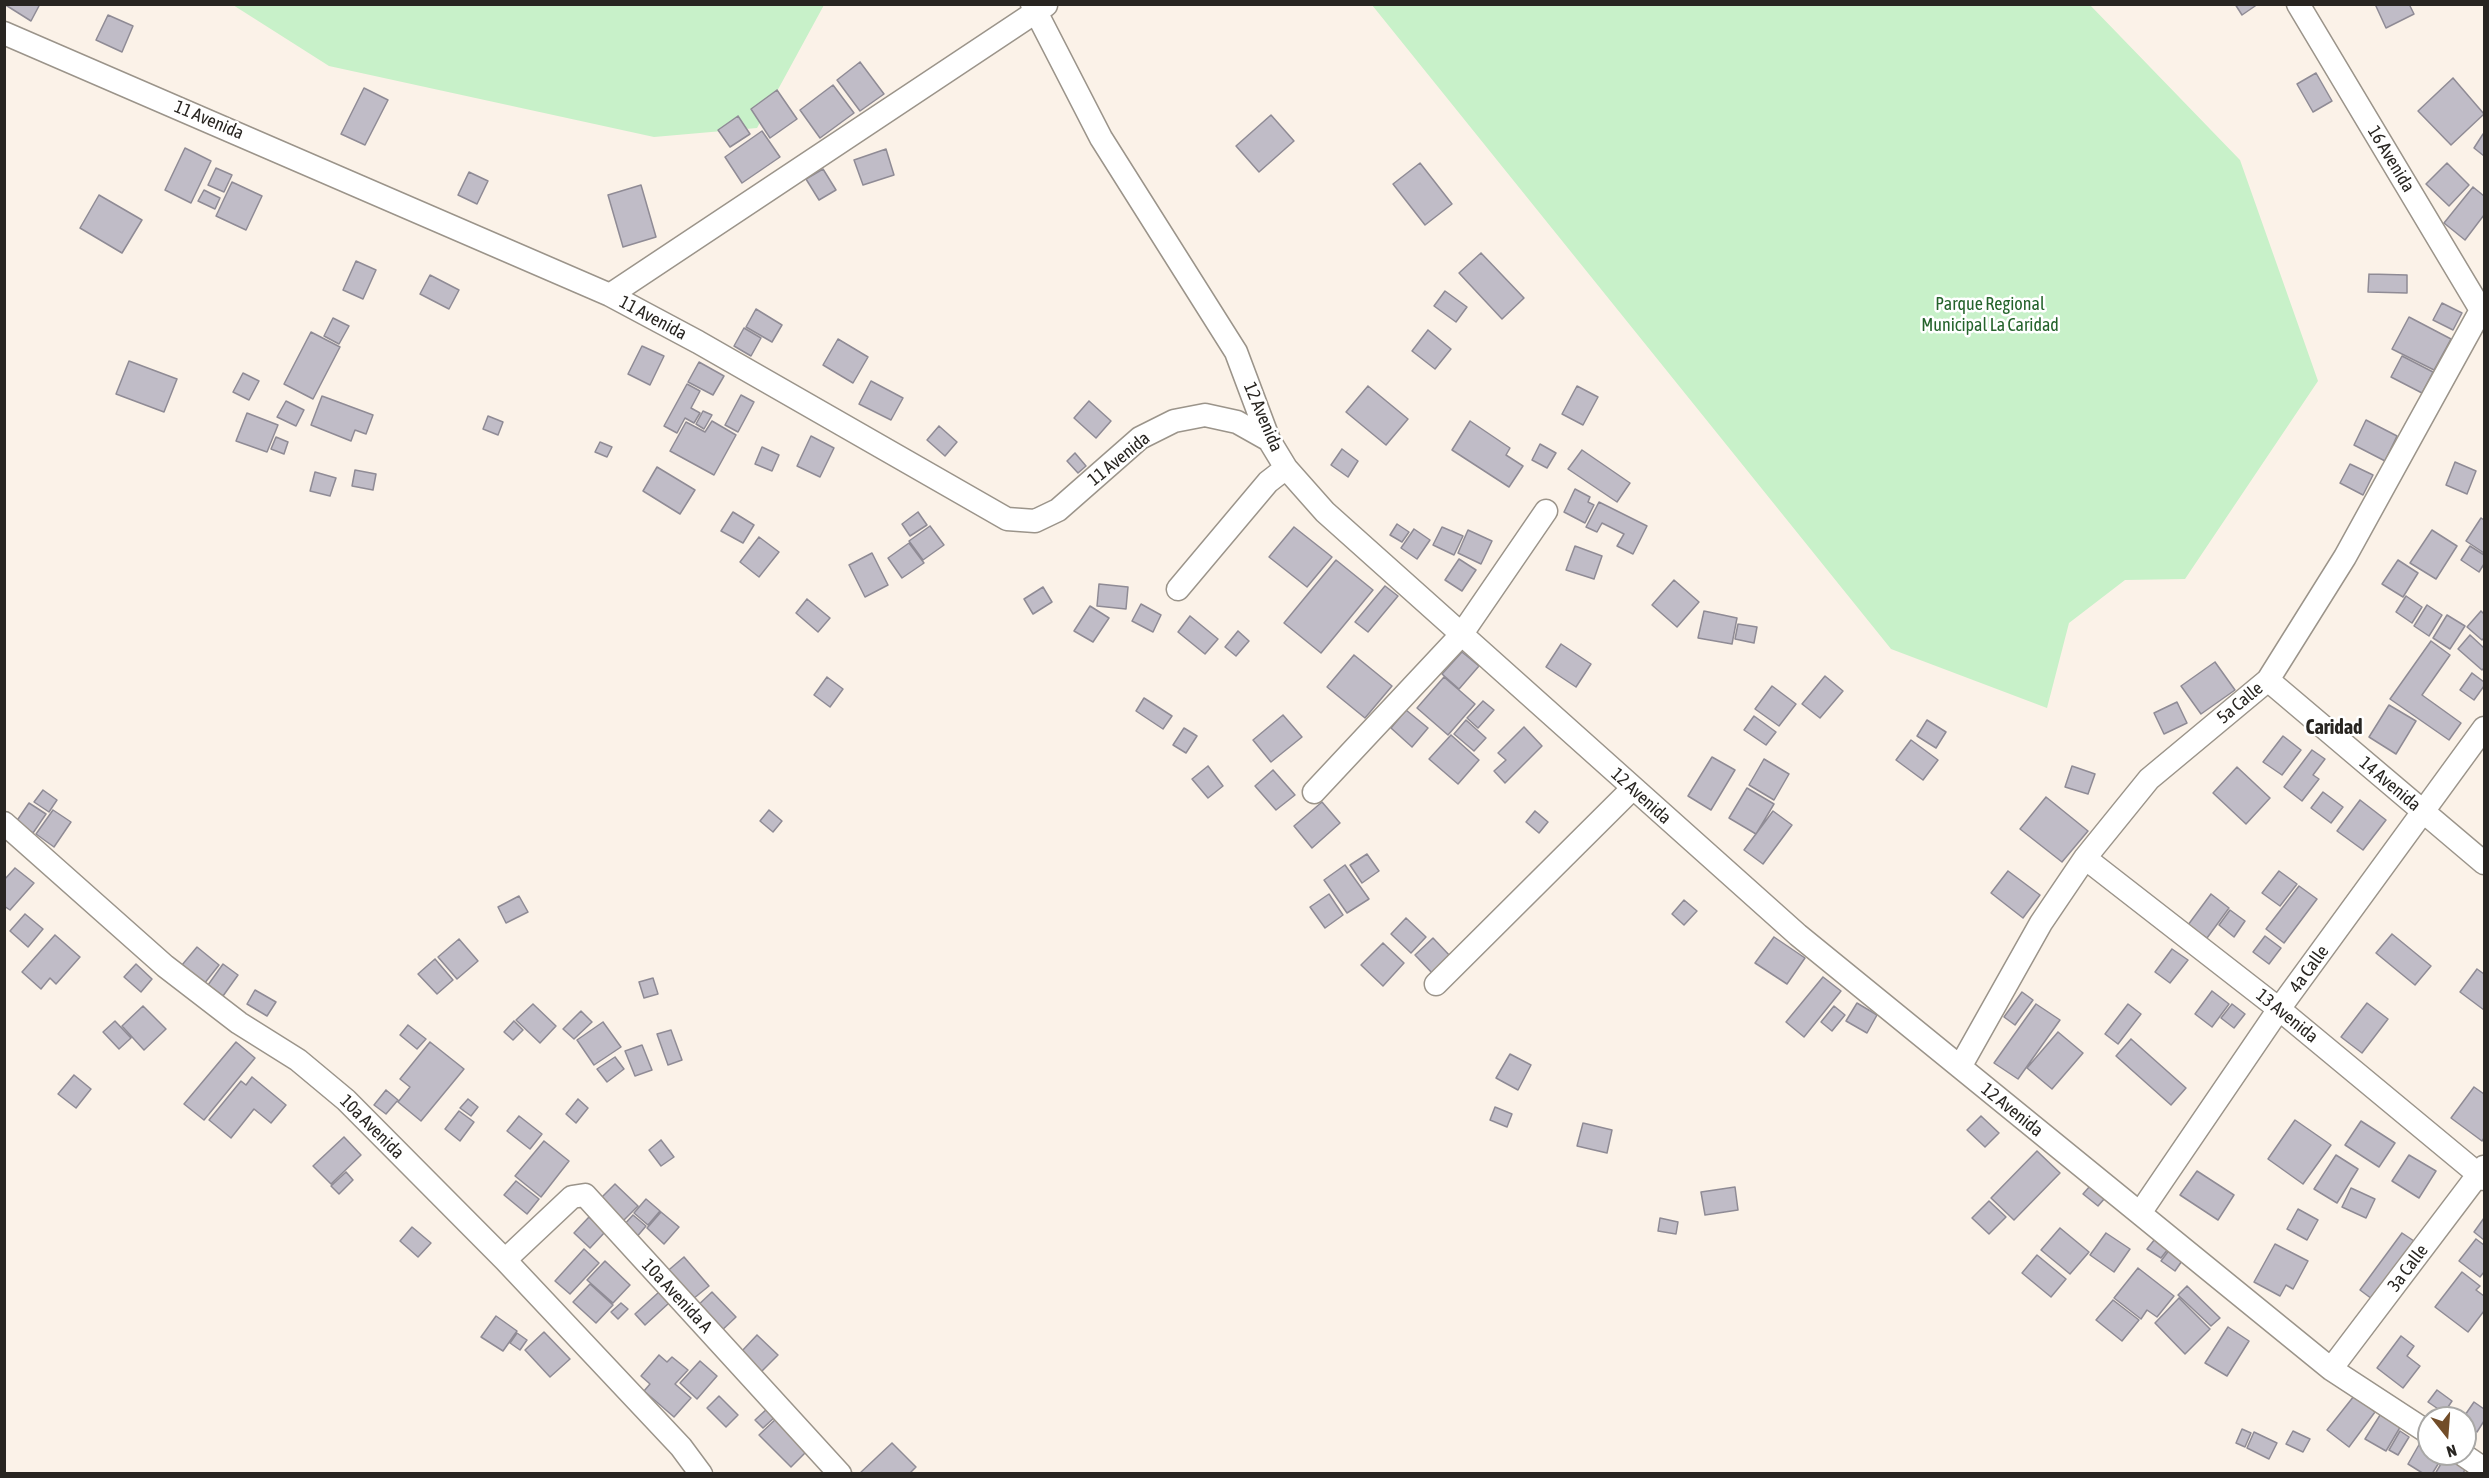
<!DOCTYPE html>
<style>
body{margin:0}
#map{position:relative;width:2489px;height:1478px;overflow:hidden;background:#fbf2e8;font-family:"Asap Condensed",sans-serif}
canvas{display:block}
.frame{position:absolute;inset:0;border:6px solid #282521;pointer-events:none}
.north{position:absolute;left:2417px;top:1406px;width:60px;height:60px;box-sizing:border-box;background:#fff;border:2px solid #a9a8a6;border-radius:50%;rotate:163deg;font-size:16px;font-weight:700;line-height:24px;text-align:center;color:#282521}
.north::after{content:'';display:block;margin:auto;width:21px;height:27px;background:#724d29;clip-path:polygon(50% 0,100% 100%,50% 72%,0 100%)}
</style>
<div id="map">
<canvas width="2489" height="1478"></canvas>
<div class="frame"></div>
<div class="north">N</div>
</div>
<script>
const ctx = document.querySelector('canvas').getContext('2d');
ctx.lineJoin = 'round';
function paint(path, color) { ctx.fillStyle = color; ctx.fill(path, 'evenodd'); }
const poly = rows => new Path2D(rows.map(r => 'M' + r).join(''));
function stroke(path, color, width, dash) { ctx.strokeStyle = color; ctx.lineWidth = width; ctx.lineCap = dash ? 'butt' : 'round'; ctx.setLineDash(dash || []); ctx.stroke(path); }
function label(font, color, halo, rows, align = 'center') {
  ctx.font = font + ' "Asap Condensed",sans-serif'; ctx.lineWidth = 5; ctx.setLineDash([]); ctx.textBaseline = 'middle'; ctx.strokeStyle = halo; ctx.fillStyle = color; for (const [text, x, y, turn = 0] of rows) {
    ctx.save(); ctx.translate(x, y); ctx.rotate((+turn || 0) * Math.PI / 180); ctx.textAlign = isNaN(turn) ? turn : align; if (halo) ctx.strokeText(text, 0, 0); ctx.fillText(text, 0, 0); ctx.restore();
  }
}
paint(poly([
 [233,5,824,5,757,128,654,137,329,66],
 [1372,5,2090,5,2240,160,2318,381,2185,579,2125,580,2069,623,2047,708,1891,649]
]), '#c8f1c9');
const building = poly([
 [4,4,40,4,31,21,4,4],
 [2235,4,2258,4,2242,15,2235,4],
 [2375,4,2409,4,2414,14,2386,28,2375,4],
 [108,15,133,26,122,52,96,40,108,15],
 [860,62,884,94,860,111,837,80,860,62],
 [2316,73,2332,101,2313,112,2297,84,2316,73],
 [2453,78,2484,114,2451,145,2418,111,2453,78],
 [833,85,854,113,820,138,800,110,833,85],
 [364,88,388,100,365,145,341,134,364,88],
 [777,90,797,119,770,138,751,109,777,90],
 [1271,115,1294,141,1259,172,1236,146,1271,115],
 [738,116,750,134,730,147,718,130,738,116],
 [762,131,780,157,742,183,725,157,762,131],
 [2483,134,2484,135,2484,156,2474,148,2483,134],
 [185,148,211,161,191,203,165,190,185,148],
 [886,149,894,175,863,185,854,160,886,149],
 [1420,163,1452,204,1425,225,1393,184,1420,163],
 [2447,163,2469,185,2449,206,2426,184,2447,163],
 [216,168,232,175,224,192,208,185,216,168],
 [823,169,836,190,819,200,806,179,823,169],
 [469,172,488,181,477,204,458,195,469,172],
 [232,182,262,196,246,230,216,216,232,182],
 [641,185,656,237,623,247,608,195,641,185],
 [2473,187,2484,196,2484,215,2465,240,2444,223,2473,187],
 [204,190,220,198,215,209,198,201,204,190],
 [99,195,142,220,122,253,80,228,99,195],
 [1481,253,1524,298,1502,319,1459,273,1481,253],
 [356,261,376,270,363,299,343,290,356,261],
 [2369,274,2407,275,2407,293,2368,292,2369,274],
 [430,275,459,290,449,309,420,294,430,275],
 [1445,291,1467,307,1456,322,1434,306,1445,291],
 [2442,303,2462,313,2453,330,2433,320,2442,303],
 [756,309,782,325,772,342,746,327,756,309],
 [2409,317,2451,339,2434,370,2392,349,2409,317],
 [333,318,349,326,339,344,324,336,333,318],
 [744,328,761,338,751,356,734,346,744,328],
 [1428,330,1451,349,1435,369,1412,351,1428,330],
 [311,332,340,347,313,399,284,384,311,332],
 [838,339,868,357,853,383,823,365,838,339],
 [642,346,664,356,650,385,628,374,642,346],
 [2402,356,2433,372,2422,393,2391,377,2402,356],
 [129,361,177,379,164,412,116,394,129,361],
 [699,362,724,376,713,395,688,382,699,362],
 [243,373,259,381,249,400,233,392,243,373],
 [871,381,903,398,891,420,859,404,871,381],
 [687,384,700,391,691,408,700,413,694,423,685,418,677,433,664,426,687,384],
 [1368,386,1408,419,1386,445,1346,412,1368,386],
 [1577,386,1598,397,1583,425,1562,414,1577,386],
 [741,395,754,402,738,432,725,425,741,395],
 [322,396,373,415,366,434,355,430,351,441,311,425,322,396],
 [286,401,304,410,296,426,277,417,286,401],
 [1089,401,1111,421,1096,438,1074,418,1089,401],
 [703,411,712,415,704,429,696,424,703,411],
 [247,413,278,425,267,452,236,441,247,413],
 [488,416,503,422,498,435,483,429,488,416],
 [2366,420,2397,436,2385,461,2354,445,2366,420],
 [712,421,736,435,714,475,670,451,686,422,705,432,712,421],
 [1470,421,1510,448,1506,455,1523,466,1509,487,1452,450,1470,421],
 [939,426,957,442,945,456,927,440,939,426],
 [811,436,834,448,820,477,797,466,811,436],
 [276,437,288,442,284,454,271,449,276,437],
 [600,442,612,447,607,457,595,452,600,442],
 [1540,444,1556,453,1547,468,1532,460,1540,444],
 [762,447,779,455,772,471,755,464,762,447],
 [1342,449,1358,461,1348,477,1331,465,1342,449],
 [1582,450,1630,483,1617,502,1568,469,1582,450],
 [1075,453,1086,466,1078,473,1067,461,1075,453],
 [2455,462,2476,471,2467,494,2446,485,2455,462],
 [2350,464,2373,475,2363,495,2340,483,2350,464],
 [657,467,695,490,680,514,643,491,657,467],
 [355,470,376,474,373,490,352,486,355,470],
 [315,472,336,478,330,496,310,491,315,472],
 [1575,489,1590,497,1588,502,1594,505,1585,523,1564,512,1575,489],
 [1599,502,1647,526,1633,554,1617,546,1624,534,1602,523,1597,532,1586,527,1599,502],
 [733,512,754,525,743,543,721,531,733,512],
 [918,512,927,525,910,536,902,524,918,512],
 [2481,518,2484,520,2484,553,2466,541,2481,518],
 [1397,524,1409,532,1402,542,1390,535,1397,524],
 [930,526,944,545,923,560,909,541,930,526],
 [1294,527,1332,557,1307,587,1269,557,1294,527],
 [1442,527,1463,536,1454,555,1433,545,1442,527],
 [1414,529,1430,540,1417,559,1401,548,1414,529],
 [1468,530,1492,541,1481,564,1458,553,1468,530],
 [2432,530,2457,546,2436,579,2410,563,2432,530],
 [759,537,779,552,759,577,740,562,759,537],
 [909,543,924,563,902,578,888,558,909,543],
 [1575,546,1602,556,1594,579,1566,570,1575,546],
 [2470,546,2484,555,2484,564,2479,572,2461,560,2470,546],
 [872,553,888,585,865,597,849,565,872,553],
 [1459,559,1476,570,1462,591,1445,580,1459,559],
 [1336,560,1373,590,1321,653,1284,623,1336,560],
 [2398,560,2418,573,2403,597,2382,584,2398,560],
 [1674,580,1699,602,1677,627,1652,605,1674,580],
 [1099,584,1128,587,1126,609,1097,606,1099,584],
 [1385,586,1398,596,1368,632,1355,622,1385,586],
 [1043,587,1052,602,1033,614,1024,599,1043,587],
 [2406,596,2422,607,2412,623,2396,612,2406,596],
 [807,599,830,618,818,632,796,613,807,599],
 [1141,604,1161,615,1153,632,1132,621,1141,604],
 [2427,605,2442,615,2429,636,2414,626,2427,605],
 [1090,606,1109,618,1093,642,1074,631,1090,606],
 [1704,611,1737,618,1732,644,1698,638,1704,611],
 [2481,611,2484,614,2484,638,2482,640,2467,627,2481,611],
 [2447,615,2465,626,2450,649,2433,638,2447,615],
 [1190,616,1218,639,1205,654,1178,632,1190,616],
 [1738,624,1757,627,1754,643,1735,639,1738,624],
 [1238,631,1249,641,1236,656,1225,647,1238,631],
 [2470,635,2484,648,2484,668,2482,670,2458,649,2470,635],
 [2431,641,2450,655,2422,695,2461,723,2449,740,2390,699,2431,641],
 [1561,644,1591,664,1576,687,1546,667,1561,644],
 [1462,652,1479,666,1459,689,1442,674,1462,652],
 [1354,655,1392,686,1365,718,1327,687,1354,655],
 [2215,662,2235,690,2201,714,2181,686,2215,662],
 [2472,673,2484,682,2484,686,2474,700,2460,690,2472,673],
 [1825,676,1843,691,1820,718,1802,704,1825,676],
 [827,677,843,689,830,707,814,695,827,677],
 [1444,677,1475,704,1448,735,1417,708,1444,677],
 [1772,686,1796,704,1779,726,1755,709,1772,686],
 [1144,698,1172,716,1163,729,1136,711,1144,698],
 [1483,701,1494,710,1478,728,1467,718,1483,701],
 [2177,702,2187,723,2164,734,2154,713,2177,702],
 [2389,705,2416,721,2396,754,2369,737,2389,705],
 [1406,710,1428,728,1412,747,1391,728,1406,710],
 [1283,715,1302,737,1271,762,1253,740,1283,715],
 [1754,716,1776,732,1766,745,1744,730,1754,716],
 [1466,720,1486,738,1474,751,1454,734,1466,720],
 [1927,720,1946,732,1936,748,1917,736,1927,720],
 [1524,727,1542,746,1505,783,1494,771,1506,760,1498,753,1524,727],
 [1184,728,1197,736,1186,753,1173,745,1184,728],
 [1451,735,1479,760,1458,784,1429,759,1451,735],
 [2283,736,2301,750,2282,775,2263,762,2283,736],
 [1911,740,1938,760,1923,780,1896,760,1911,740],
 [2312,750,2325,759,2313,775,2319,779,2302,801,2284,787,2312,750],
 [1712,757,1735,770,1711,810,1688,796,1712,757],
 [1764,759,1789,774,1774,800,1749,785,1764,759],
 [1208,766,1223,786,1208,798,1192,779,1208,766],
 [2072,766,2095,774,2088,794,2065,787,2072,766],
 [2237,767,2270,798,2246,824,2213,793,2237,767],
 [1273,770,1295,795,1276,810,1255,786,1273,770],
 [1747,788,1774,804,1756,834,1729,818,1747,788],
 [43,790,57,800,49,812,34,802,43,790],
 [2323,792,2343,807,2331,823,2311,808,2323,792],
 [2046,797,2088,831,2062,862,2020,829,2046,797],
 [2360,800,2386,820,2363,850,2337,831,2360,800],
 [1322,802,1340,823,1312,848,1294,826,1322,802],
 [29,803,46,814,33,833,16,822,29,803],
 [53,810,71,822,54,847,36,834,53,810],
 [769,810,782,821,773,832,760,821,769,810],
 [1535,811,1548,822,1539,833,1526,822,1535,811],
 [1773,811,1792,825,1763,864,1744,850,1773,811],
 [1367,854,1379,871,1362,883,1350,865,1367,854],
 [1345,865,1369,899,1347,913,1324,880,1345,865],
 [15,868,34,883,10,910,4,906,4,880,15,868],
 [2008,871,2040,895,2023,918,1991,893,2008,871],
 [2279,871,2297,884,2280,906,2262,893,2279,871],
 [2299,886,2317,899,2284,943,2266,929,2299,886],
 [1329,894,1343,915,1325,928,1310,907,1329,894],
 [2211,894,2229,908,2207,938,2188,925,2211,894],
 [519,896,528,912,506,923,498,907,519,896],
 [1684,900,1697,911,1684,925,1672,914,1684,900],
 [2230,910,2245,921,2234,937,2219,925,2230,910],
 [25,914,43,929,28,947,10,931,25,914],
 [1406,918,1426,937,1411,953,1391,934,1406,918],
 [2392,934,2431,966,2415,985,2376,953,2392,934],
 [55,935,80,957,56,984,50,978,41,989,22,972,55,935],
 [2265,936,2281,948,2269,964,2253,952,2265,936],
 [1774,937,1805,958,1787,984,1755,963,1774,937],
 [1433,938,1452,958,1434,975,1415,955,1433,938],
 [459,939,478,961,457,979,438,957,459,939],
 [1383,943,1404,963,1383,986,1361,965,1383,943],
 [197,947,219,965,204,984,182,965,197,947],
 [2172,949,2188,960,2170,983,2155,972,2172,949],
 [435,959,453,980,437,994,418,974,435,959],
 [136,964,152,979,141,992,124,977,136,964],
 [223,964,238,975,223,996,208,985,223,964],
 [2477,969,2484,974,2484,1010,2460,992,2477,969],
 [1823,977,1841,991,1804,1037,1786,1022,1823,977],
 [653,978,658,994,644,998,639,982,653,978],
 [255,990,276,1002,267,1016,247,1004,255,990],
 [2212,991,2229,1004,2212,1027,2195,1014,2212,991],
 [2022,992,2033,1000,2015,1025,2004,1017,2022,992],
 [1857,1003,1877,1015,1867,1033,1846,1021,1857,1003],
 [2367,1003,2388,1019,2362,1053,2341,1037,2367,1003],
 [533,1004,556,1026,540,1043,516,1020,533,1004],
 [2036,1004,2060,1020,2018,1079,1994,1063,2036,1004],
 [2128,1004,2141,1014,2118,1044,2105,1034,2128,1004],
 [2232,1004,2245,1014,2234,1028,2221,1018,2232,1004],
 [143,1006,166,1029,144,1050,122,1026,143,1006],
 [1834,1006,1845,1015,1832,1031,1821,1022,1834,1006],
 [581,1011,592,1022,574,1039,563,1029,581,1011],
 [115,1021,131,1038,119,1049,103,1032,115,1021],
 [514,1021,523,1030,513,1040,504,1032,514,1021],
 [603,1022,621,1047,594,1065,577,1040,603,1022],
 [408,1025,426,1039,417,1049,400,1035,408,1025],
 [671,1030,682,1060,668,1065,657,1034,671,1030],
 [2058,1032,2083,1053,2052,1089,2027,1068,2058,1032],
 [2131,1039,2186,1088,2171,1105,2116,1056,2131,1039],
 [236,1042,255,1058,204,1120,184,1104,236,1042],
 [430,1042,464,1069,421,1121,398,1102,410,1087,400,1079,430,1042],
 [642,1045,652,1070,635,1076,625,1051,642,1045],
 [1510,1054,1531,1065,1518,1090,1496,1078,1510,1054],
 [615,1057,624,1069,607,1082,597,1069,615,1057],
 [74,1075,91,1089,76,1108,58,1094,74,1075],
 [252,1077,286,1105,271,1123,254,1109,231,1138,209,1120,241,1081,246,1085,252,1077],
 [2474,1087,2484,1094,2484,1138,2482,1141,2451,1118,2474,1087],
 [386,1090,398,1100,386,1114,374,1105,386,1090],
 [468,1099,478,1107,471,1116,460,1108,468,1099],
 [578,1099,588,1108,576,1123,566,1114,578,1099],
 [1495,1107,1512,1114,1507,1127,1490,1120,1495,1107],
 [459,1111,474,1122,460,1141,445,1129,459,1111],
 [519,1116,542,1134,530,1149,507,1131,519,1116],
 [1981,1116,1999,1133,1985,1147,1967,1130,1981,1116],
 [2295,1120,2331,1145,2303,1184,2268,1159,2295,1120],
 [2361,1121,2395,1143,2379,1167,2345,1145,2361,1121],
 [1583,1123,1612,1130,1607,1153,1577,1146,1583,1123],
 [344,1137,361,1155,331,1184,313,1166,344,1137],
 [661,1140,674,1157,661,1166,649,1150,661,1140],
 [544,1141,569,1161,541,1197,515,1176,544,1141],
 [2037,1151,2060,1173,2014,1220,1991,1198,2037,1151],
 [2336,1155,2358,1169,2337,1203,2314,1189,2336,1155],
 [2409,1155,2436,1171,2419,1198,2392,1181,2409,1155],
 [2197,1171,2234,1195,2218,1220,2180,1195,2197,1171],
 [346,1172,353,1180,339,1194,331,1186,346,1172],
 [516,1181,539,1199,527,1214,504,1195,516,1181],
 [615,1184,638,1206,620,1224,597,1202,615,1184],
 [2090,1186,2105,1198,2098,1206,2083,1194,2090,1186],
 [1735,1187,1738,1210,1705,1215,1701,1192,1735,1187],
 [2351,1188,2375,1199,2366,1218,2342,1207,2351,1188],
 [646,1199,660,1211,648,1225,634,1213,646,1199],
 [1989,1201,2006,1217,1989,1234,1972,1218,1989,1201],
 [2298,1209,2318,1220,2307,1240,2287,1229,2298,1209],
 [661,1212,679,1227,664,1244,647,1228,661,1212],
 [633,1215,646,1226,635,1239,622,1227,633,1215],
 [589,1217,605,1232,590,1248,574,1233,589,1217],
 [1660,1218,1678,1222,1676,1234,1658,1231,1660,1218],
 [2484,1218,2484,1240,2474,1232,2484,1218],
 [412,1227,431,1243,418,1257,400,1241,412,1227],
 [2060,1228,2089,1252,2070,1274,2041,1250,2060,1228],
 [2106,1233,2130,1249,2114,1272,2090,1255,2106,1233],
 [2402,1233,2414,1241,2372,1299,2360,1290,2402,1233],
 [2155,1239,2168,1249,2161,1258,2147,1249,2155,1239],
 [2476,1239,2484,1245,2484,1272,2480,1277,2459,1261,2476,1239],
 [2275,1244,2308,1261,2293,1289,2286,1285,2280,1296,2254,1282,2275,1244],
 [584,1249,599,1263,570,1294,555,1281,584,1249],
 [2170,1249,2184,1258,2175,1271,2161,1261,2170,1249],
 [2037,1255,2066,1279,2051,1297,2022,1273,2037,1255],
 [684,1257,709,1286,688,1303,664,1274,684,1257],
 [605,1261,630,1285,613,1303,587,1280,605,1261],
 [2138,1268,2174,1296,2157,1317,2147,1310,2141,1319,2114,1298,2138,1268],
 [2462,1272,2480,1286,2476,1290,2484,1296,2484,1311,2468,1332,2435,1307,2462,1272],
 [590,1284,613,1305,596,1323,573,1302,590,1284],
 [2187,1286,2220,1318,2211,1326,2178,1295,2187,1286],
 [659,1292,669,1303,645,1325,635,1314,659,1292],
 [712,1292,736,1317,718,1334,694,1309,712,1292],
 [2179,1298,2210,1329,2185,1354,2155,1323,2179,1298],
 [2113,1300,2139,1320,2122,1341,2096,1320,2113,1300],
 [621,1303,628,1309,618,1319,611,1312,621,1303],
 [496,1316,517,1331,503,1351,481,1337,496,1316],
 [2228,1327,2249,1341,2227,1376,2205,1363,2228,1327],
 [544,1332,570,1359,550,1377,525,1350,544,1332],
 [517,1333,527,1340,520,1350,510,1343,517,1333],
 [757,1335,778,1355,761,1372,741,1352,757,1335],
 [2401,1336,2414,1346,2407,1356,2420,1366,2403,1388,2377,1368,2401,1336],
 [659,1355,667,1362,672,1357,688,1370,675,1384,691,1398,674,1417,644,1391,650,1384,641,1376,659,1355],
 [700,1361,717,1376,697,1399,680,1383,700,1361],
 [2437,1390,2452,1401,2444,1413,2428,1402,2437,1390],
 [719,1396,738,1415,726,1427,707,1408,719,1396],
 [2354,1396,2375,1412,2349,1447,2327,1430,2354,1396],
 [2474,1402,2484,1409,2484,1421,2477,1432,2465,1424,2465,1418,2463,1418,2474,1402],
 [768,1408,776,1416,763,1428,755,1420,768,1408],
 [2382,1412,2402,1424,2386,1451,2365,1439,2382,1412],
 [778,1417,809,1449,791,1467,759,1435,778,1417],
 [2242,1429,2251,1433,2245,1447,2236,1443,2242,1429],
 [2293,1431,2310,1439,2303,1452,2286,1444,2293,1431],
 [2400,1431,2409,1437,2398,1455,2389,1450,2400,1431],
 [2254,1432,2277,1443,2269,1459,2247,1448,2254,1432],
 [892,1443,916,1467,909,1474,859,1474,892,1443],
 [2420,1443,2429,1448,2429,1454,2443,1456,2432,1474,2424,1474,2408,1464,2420,1443],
 [2445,1457,2465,1469,2463,1474,2435,1474,2445,1457]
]);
paint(building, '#c0bcc7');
stroke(building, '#8f8b95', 1.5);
const minor = poly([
 [1032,4,1101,138,1236,352,1269,440,1286,468,1325,512,1798,935,2331,1369,2429,1433],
 [2298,4,2481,310,2484,313],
 [4,33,610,295,698,342,1007,519,1035,521,1058,510,1140,438,1174,421,1205,415,1237,422,1269,440],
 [610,295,1046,5],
 [1178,589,1268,482,1286,468],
 [2268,680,2484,863],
 [1314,792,1461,635,1546,511],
 [4,823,165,966,239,1023,298,1060,346,1100,505,1260,681,1447,701,1474],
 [2085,858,2279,1009,2484,1179],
 [1436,984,1633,788],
 [1960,1067,2041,923,2085,858,2149,779,2268,680,2345,557,2481,310],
 [2140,1213,2279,1009,2484,728],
 [505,1260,572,1197,585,1195,840,1474],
 [2331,1369,2484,1167],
 [2462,1454,2484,1469]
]);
stroke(minor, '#9b948a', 25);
stroke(minor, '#fff', 22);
label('18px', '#282521', '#fff', [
 ["11 Avenida",209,120,23],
 ["16 Avenida",2391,159,59],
 ["11 Avenida",653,318,28],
 ["12 Avenida",1263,417,67],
 ["11 Avenida",1119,459,-39],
 ["5a Calle",2240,703,-40],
 ["14 Avenida",2390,784,40],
 ["12 Avenida",1641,796,42],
 ["4a Calle",2309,969,-54],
 ["13 Avenida",2287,1016,39],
 ["12 Avenida",2012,1110,39],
 ["10a Avenida",372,1127,45],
 ["3a Calle",2408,1268,-53],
 ["10a Avenida A",677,1296,47]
]);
label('18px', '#24632b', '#fff', [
 ["Parque Regional",1990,304],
 ["Municipal La Caridad",1990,325]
]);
label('bold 20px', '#282521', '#fff', [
 ["Caridad",2334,728]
]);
</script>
